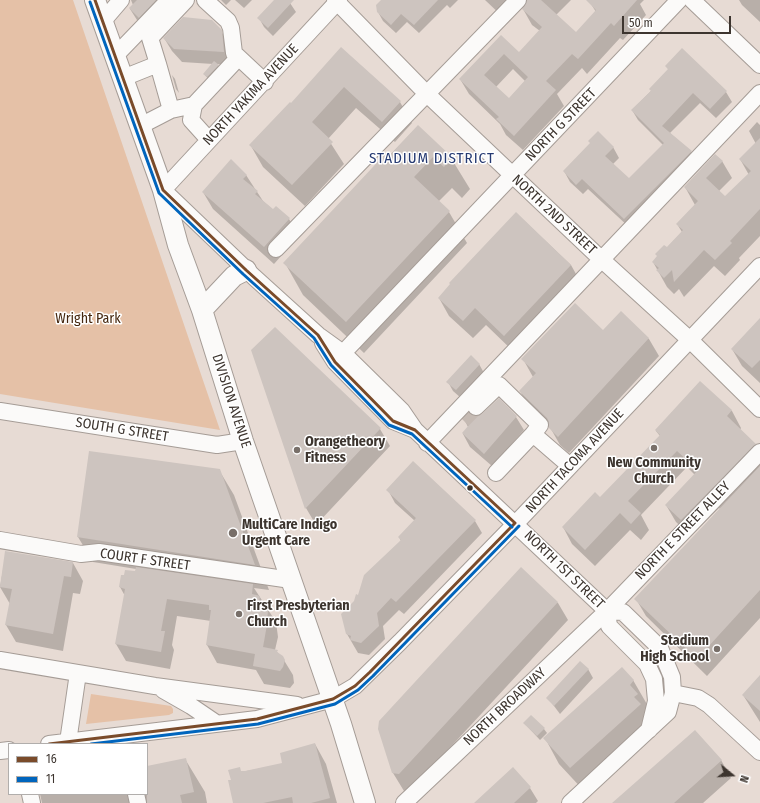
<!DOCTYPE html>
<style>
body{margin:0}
#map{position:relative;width:760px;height:803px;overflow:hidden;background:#e7dbd4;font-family:"Fira Sans Condensed",sans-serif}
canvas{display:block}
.legend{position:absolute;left:8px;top:743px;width:140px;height:52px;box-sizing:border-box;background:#fff;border:1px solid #b1aeac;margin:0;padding:5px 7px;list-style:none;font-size:12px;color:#3d352f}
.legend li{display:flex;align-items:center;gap:8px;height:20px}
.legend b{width:20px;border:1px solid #b1aeac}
.north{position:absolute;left:712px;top:755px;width:40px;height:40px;-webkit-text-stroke:3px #fff;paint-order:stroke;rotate:108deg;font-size:11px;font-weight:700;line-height:16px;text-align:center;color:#3d352f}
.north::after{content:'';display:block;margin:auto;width:14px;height:18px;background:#3d352f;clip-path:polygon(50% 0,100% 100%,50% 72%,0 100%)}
.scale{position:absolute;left:622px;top:16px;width:109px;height:18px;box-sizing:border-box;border:2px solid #3d352f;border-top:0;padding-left:5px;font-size:12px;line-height:14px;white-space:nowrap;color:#3d352f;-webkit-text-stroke:3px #fff;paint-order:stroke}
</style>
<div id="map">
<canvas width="760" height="803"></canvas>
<ul class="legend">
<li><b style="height:5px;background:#7a4b2a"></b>16</li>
<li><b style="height:5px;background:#0065bd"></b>11</li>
</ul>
<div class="north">N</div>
<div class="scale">50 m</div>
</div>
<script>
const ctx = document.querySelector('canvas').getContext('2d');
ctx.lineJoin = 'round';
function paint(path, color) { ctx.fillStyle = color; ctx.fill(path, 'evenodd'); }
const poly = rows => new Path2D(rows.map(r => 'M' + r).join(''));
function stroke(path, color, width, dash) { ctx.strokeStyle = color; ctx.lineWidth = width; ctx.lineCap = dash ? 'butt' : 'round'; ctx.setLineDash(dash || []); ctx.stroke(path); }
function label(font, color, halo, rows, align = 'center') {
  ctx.font = font + ' "Fira Sans Condensed",sans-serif'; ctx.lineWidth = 3; ctx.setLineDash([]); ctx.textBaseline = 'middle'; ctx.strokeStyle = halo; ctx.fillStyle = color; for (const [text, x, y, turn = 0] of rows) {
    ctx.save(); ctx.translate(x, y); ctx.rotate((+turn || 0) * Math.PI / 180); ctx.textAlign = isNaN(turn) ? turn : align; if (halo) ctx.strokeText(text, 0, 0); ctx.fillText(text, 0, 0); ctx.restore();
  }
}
paint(poly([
 [0,0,73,0,220,430,0,394],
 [91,694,171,706,173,709,173,713,169,715,86,724]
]), '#e5c1a7');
paint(poly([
 [131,0,162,0,146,29,137,20,130,9,133,5],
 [221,0,231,0,226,5],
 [235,0,252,0,244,8],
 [276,0,288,0,296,12,273,36,264,27,259,18],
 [383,0,458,0,450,8,447,5,419,33,407,22,396,33,383,21,378,12],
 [485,0,571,0,556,15,576,33,596,12,591,4,595,0,644,0,640,4,646,15,623,40,620,38,587,74,582,68,557,94,564,106,523,150,506,135,500,124,469,94,460,79,501,36,519,54,540,31,532,25,523,9,526,5,504,18],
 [513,69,525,81,509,99,496,87],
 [739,0,760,0,760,22,742,5],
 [221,31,229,45,231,65,217,64,220,69,210,81,204,74,213,64,182,62,172,51,164,38],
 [341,49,400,102,412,123,395,142,356,108,328,139,344,164,305,206,263,167,251,146,291,105],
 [666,66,726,92,732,102,716,118,700,103,670,133,691,152,697,162,630,228,588,189,583,194,570,182,564,171,613,147,619,158,613,164,629,180,663,145,638,120,632,110,651,91,669,70],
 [172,75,175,79,179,93,176,89],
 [757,122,760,125,760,236,739,258,740,260,725,276,714,266,684,297,679,289,674,294,667,287,653,262,682,232,677,224,695,205,685,187,722,161,732,178,719,191,725,197,749,175,740,159,756,144,749,131],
 [418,126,451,158,470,189,462,198,452,188,438,202,449,212,467,243,364,353,303,295,285,263],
 [246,175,263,201,274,211,289,219,299,236,274,264,213,209,203,192],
 [516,213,571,265,581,283,515,353,486,325,473,338,449,316,439,298],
 [621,313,649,339,659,356,569,453,560,445,551,429,530,409,520,391,533,377,523,359,604,331],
 [760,319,760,383,742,366,732,349],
 [252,351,380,429,390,446,316,525,306,508],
 [479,364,484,373,461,398,453,391,448,382],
 [700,382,732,411,741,428,740,430,755,444,760,452,760,618,707,676,646,616,636,599,720,509,719,508,691,536,676,522,666,505,695,475,687,467,641,515,649,530,641,540,630,530,595,566,572,544,563,527,600,499,660,436,656,431],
 [473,417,516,417,524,430,492,466,470,447,463,434,468,427,464,419],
 [219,470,234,495,269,590,254,588,276,622,278,637,275,650,282,657,293,675,294,683,290,688,264,684,256,670,217,663,207,645,211,621,177,616,172,645,174,650,170,669,126,661,116,644,125,596,120,587,136,573,136,569,93,562,78,537],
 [388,490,475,521,482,533,404,614,399,610,383,626,385,639,369,655,358,653,347,634,359,596,401,541,399,537,415,521,395,503],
 [6,552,73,563,83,581,80,594,73,593,63,651,16,642,6,625,10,604,0,587],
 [521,569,558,603,568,620,409,792,404,791,393,773],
 [588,669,593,678,560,714,548,698],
 [760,676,760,722,743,695],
 [633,680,648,706,646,709,651,719,585,792,559,764,545,738],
 [524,723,544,729,547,733,540,740],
 [315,744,326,764,337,803,234,803,232,781,241,772,284,764],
 [185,759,205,792,207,803,42,803,40,794,147,794,147,767],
 [721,760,731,778,703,803,614,803],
 [530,788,538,801,536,803,482,803]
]), '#0003');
paint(poly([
 [137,0,156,0,139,18,129,8],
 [274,0,294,0,268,28,257,18],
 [381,0,438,0,414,25,401,14,391,25,377,12,376,5],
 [527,0,541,0,576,32,596,10,586,0,637,0,614,26,611,23,578,59,572,54,546,81,556,90,514,136,496,119,499,117,459,79,501,35,519,52,542,27,522,9],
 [504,54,528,77,509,98,484,75],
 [183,17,212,20,222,30,224,52,174,49,163,38],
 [341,47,401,101,382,122,344,87,312,122,333,142,292,185,249,145,290,102,291,103],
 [682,48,727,91,710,109,693,93,662,126,692,151,624,219,582,179,576,185,563,171,590,143,588,141,598,131,614,147,605,156,629,178,664,143,631,110,651,91,649,89,668,69,665,66],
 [214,61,219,65,207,77,203,74],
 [418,125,452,157,444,167,433,157,414,177,450,211,346,322,283,263,387,152,390,155],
 [760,138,760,209,730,241,732,243,715,260,704,250,674,282,672,270,664,278,656,270,659,268,652,262,657,256,655,254,664,245,667,247,683,230,676,224,698,201,684,187,715,154,723,161,706,178,725,196,751,171,739,159],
 [231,159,247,175,243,179,258,191,255,194,273,209,276,206,290,218,264,247,202,192],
 [516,212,571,265,504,336,475,308,463,321,438,298,450,284,449,283],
 [575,303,603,330,621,311,649,338,558,437,549,428,549,422,547,418,519,391,536,373,521,359],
 [760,318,760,360,752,368,731,349],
 [275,327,381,428,305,509,251,350],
 [471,355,480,364,456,390,446,382],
 [700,381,732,410,727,416,756,444,681,520,665,505,698,470,677,451,628,501,641,513,631,524,620,513,585,550,562,527,595,492,600,497,660,435,655,430],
 [499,398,517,416,484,454,462,433,469,425,463,419,469,413,474,416,482,414],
 [89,451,220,469,255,565,77,537],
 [413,461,476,520,396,602,391,598,377,613,379,626,361,643,350,640,351,636,346,634,341,614,354,601,356,594,358,595,364,575,401,540,398,537,416,518,386,490],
 [760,466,760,590,697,659,634,599],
 [5,551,73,562,71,577,64,576,53,634,5,625,12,589,0,587],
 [136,567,253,584,252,594,260,596,259,602,267,603,266,610,268,611,267,619,268,619,263,647,278,650,277,652,283,656,285,660,283,667,280,671,253,666,255,654,206,645,211,610,209,610,209,605,167,599,161,631,165,631,161,652,115,644,125,589,119,587,121,575,124,575,125,570,135,571],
 [521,567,558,602,399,774,392,773,378,729,379,721],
 [580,661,589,669,554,706,546,698],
 [622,667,634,680,630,685,638,694,634,697,641,704,570,768,543,738],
 [760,675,760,711,742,695],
 [531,715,545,728,537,736,523,723],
 [695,730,722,760,674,803,612,803],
 [315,743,330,798,311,803,293,803,292,797,263,803,233,803,228,780,231,780,228,770,240,767,241,771,245,771,282,763,280,753],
 [186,758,194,792,180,795,182,803,147,803,147,766],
 [513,767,531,787,514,803,474,803]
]), '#cdc4bf');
stroke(poly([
 [463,420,476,407]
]), '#c5bab3', 16, [16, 8]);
const minor = poly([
 [205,0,228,21,231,28,234,53,265,82],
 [335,0,428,95,601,259,690,340,760,409],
 [339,0,163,190,254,277,318,335,343,353,402,411,415,430,607,611,609,626,647,664,654,679,656,701,649,730],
 [692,0,760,65],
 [103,21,121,0],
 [115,56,169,0],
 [123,78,158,64,150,38,186,0],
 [194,105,191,120,209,140],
 [171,110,194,105,238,58],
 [140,126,171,110,158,64],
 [276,249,518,0],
 [323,343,335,362,393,421,415,430],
 [343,353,679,0],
 [476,407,499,385,540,425,533,434],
 [0,411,217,445,243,441],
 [427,443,760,93],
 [496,473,533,434,570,466],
 [0,540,81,554,99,552,291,580],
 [0,660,155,686,297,705],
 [163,690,191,706,216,723],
 [673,693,698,698,709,705,760,752],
 [68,742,78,673],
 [49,744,257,719,333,699,355,686,400,642,519,520,760,266],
 [0,751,9,750],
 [30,794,32,803],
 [136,794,138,803],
 [404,803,607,611,760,452],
 [570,803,668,712,673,693,672,677,660,648,623,612,607,611]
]);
const major = poly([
 [95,0,163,190,178,245,202,310,243,441,341,724,365,803],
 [202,310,234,276,246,270]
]);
stroke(minor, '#a59c96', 18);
stroke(major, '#a59c96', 22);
stroke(minor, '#fbfaf9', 16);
stroke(major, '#fbfaf9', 20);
stroke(poly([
 [95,0,163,190,246,270,318,335,335,362,393,421,415,430,515,523],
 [49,744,257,719,333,699,355,686,370,672,515,523]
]), '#7a4b2a', 3);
stroke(poly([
 [90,2,159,193,243,274,314,338,331,365,389,425,412,434,512,527],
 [91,744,258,724,335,704,358,690,373,676,519,526]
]), '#0065bd', 3);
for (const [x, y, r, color] of [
 [654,448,4,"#786f69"],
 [297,450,4,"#786f69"],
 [470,488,3.5,"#3d352f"],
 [233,533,5,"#786f69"],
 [239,614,4,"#786f69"],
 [717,649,4,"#786f69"]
]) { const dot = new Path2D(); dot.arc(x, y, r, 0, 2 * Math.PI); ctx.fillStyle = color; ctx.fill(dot); stroke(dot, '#fff', 1.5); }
label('14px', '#3d352f', '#fff', [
 ["NORTH YAKIMA AVENUE",251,95,-47],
 ["NORTH G STREET",561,125,-46],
 ["NORTH 2ND STREET",554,215,43],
 ["DIVISION AVENUE",231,401,72],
 ["SOUTH G STREET",122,430,9],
 ["NORTH TACOMA AVENUE",575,461,-47],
 ["NORTH E STREET ALLEY",683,531,-46],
 ["COURT F STREET",145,560,8],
 ["NORTH 1ST STREET",564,570,44],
 ["NORTH BROADWAY",505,707,-43]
]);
label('14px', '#45270f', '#fff', [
 ["Wright Park",88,319]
]);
label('bold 14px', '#3d352f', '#fff', [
 ["Orangetheory",305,442],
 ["Fitness",305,458],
 ["New Community",654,463,"center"],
 ["Church",654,479,"center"],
 ["MultiCare Indigo",242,525],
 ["Urgent Care",242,541],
 ["First Presbyterian",247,606],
 ["Church",247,622],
 ["Stadium",709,641,"right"],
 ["High School",709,657,"right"]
], 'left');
ctx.letterSpacing = '1px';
label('15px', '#263a72', '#fff', [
 ["STADIUM DISTRICT",432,159]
]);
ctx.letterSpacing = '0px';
</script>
